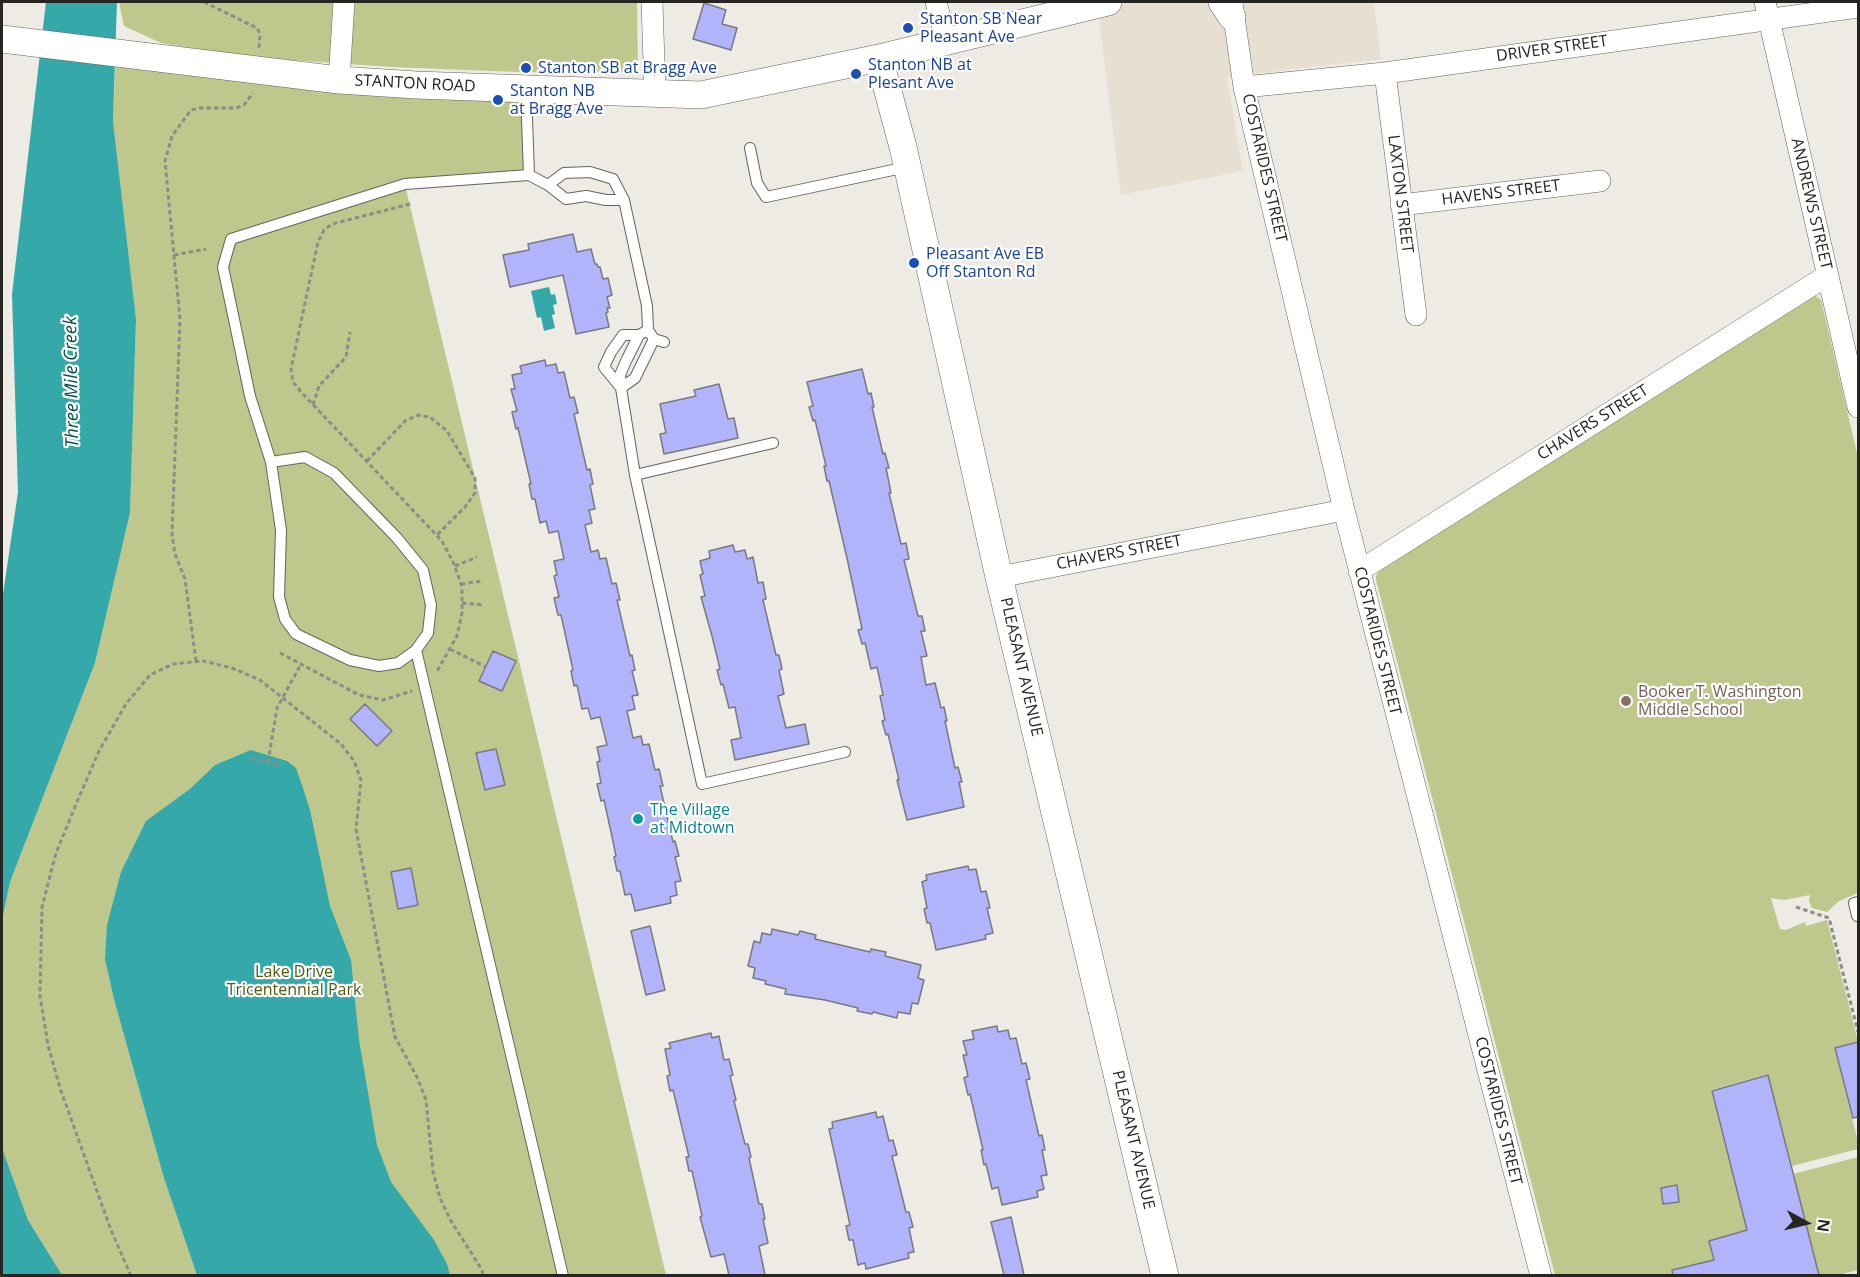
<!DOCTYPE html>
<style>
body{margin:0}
#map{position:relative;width:1860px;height:1277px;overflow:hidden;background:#eeeae4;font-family:"Open Sans",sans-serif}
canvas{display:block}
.frame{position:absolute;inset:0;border:3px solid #262522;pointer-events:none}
.north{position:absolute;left:1776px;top:1193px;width:60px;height:60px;-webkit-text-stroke:4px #fff;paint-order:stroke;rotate:98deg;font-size:16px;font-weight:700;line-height:24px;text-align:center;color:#262522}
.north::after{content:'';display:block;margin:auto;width:21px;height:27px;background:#262522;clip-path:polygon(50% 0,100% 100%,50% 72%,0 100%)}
</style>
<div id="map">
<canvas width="1860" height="1277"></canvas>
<div class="frame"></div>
<div class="north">N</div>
</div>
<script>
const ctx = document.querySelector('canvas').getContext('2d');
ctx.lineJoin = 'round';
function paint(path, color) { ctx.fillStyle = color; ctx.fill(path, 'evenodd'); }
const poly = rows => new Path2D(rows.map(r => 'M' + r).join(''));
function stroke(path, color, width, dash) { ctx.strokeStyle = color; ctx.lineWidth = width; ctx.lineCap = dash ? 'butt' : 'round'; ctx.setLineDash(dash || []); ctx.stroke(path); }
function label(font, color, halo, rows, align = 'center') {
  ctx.font = font + ' "Open Sans",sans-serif'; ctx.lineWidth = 4.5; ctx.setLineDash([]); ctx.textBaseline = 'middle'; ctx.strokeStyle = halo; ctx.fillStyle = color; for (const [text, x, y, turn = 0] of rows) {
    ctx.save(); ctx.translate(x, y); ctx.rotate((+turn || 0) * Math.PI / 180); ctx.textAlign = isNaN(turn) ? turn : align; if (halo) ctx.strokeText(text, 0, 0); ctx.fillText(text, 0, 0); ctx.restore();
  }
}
paint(poly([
 [1097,2,1374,2,1381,59,1227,77,1243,171,1121,195]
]), '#e7dfd2');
paint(poly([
 [119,2,637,2,638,72,518,72,392,67,245,57,161,43,124,26],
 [116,54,526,89,529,175,405,185,666,1275,62,1275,28,1220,2,1148,2,921,10,882,95,663,130,513,136,319,113,121],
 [1807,294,1813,294,1821,300,1858,457,1858,893,1839,901,1827,912,1812,908,1809,901,1810,895,1784,900,1771,898,1780,929,1786,930,1805,922,1806,926,1827,920,1858,1041,1835,1048,1858,1142,1858,1149,1792,1166,1768,1074,1711,1090,1758,1275,1737,1275,1736,1274,1731,1276,1555,1275,1376,580,1376,576,1378,572],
 [1858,1157,1858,1270,1838,1275,1819,1275,1793,1174]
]), '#bec88c');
paint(poly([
 [46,2,117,2,113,121,136,319,130,513,95,663,10,882,2,921,2,601,18,492,12,294],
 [549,287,551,295,555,294,557,304,553,305,555,314,552,315,555,328,544,331,541,317,537,318,531,291],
 [251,750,287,761,296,768,302,785,310,810,330,906,351,960,359,1040,377,1145,391,1182,434,1240,447,1264,450,1275,197,1275,164,1178,114,999,105,959,107,925,121,872,146,821,190,789,215,765],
 [2,1148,28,1220,62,1275,2,1275]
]), '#35a8aa');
const building = poly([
 [704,3,726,10,722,24,737,28,731,50,693,39,704,3],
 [573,234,577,252,591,249,595,264,597,264,598,267,600,267,603,279,608,278,612,295,607,297,610,308,607,308,608,312,606,313,609,327,576,334,563,275,510,287,503,255,529,250,528,244,573,234],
 [545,360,546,366,556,364,558,373,564,372,570,398,574,397,578,413,574,414,587,470,590,469,593,484,590,485,595,509,589,510,592,523,585,525,591,552,598,550,600,559,606,558,612,584,616,583,620,600,617,600,630,656,632,655,635,670,632,671,638,695,632,696,635,709,627,711,633,738,641,736,643,745,649,744,655,770,659,769,663,786,660,786,673,842,675,841,679,856,675,857,681,881,675,882,677,895,670,897,671,903,635,911,631,894,625,895,620,871,617,871,614,857,616,856,611,832,604,800,601,801,597,784,601,783,597,762,600,761,597,747,607,745,600,717,591,719,588,708,582,709,577,685,574,686,571,671,573,670,561,615,558,615,554,598,559,597,554,576,557,575,554,561,564,559,558,531,549,533,546,521,540,523,535,499,532,499,529,484,531,484,518,428,516,429,512,412,517,411,511,389,515,389,512,375,522,373,520,366,545,360],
 [862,369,868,394,871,393,874,407,872,407,883,454,885,453,889,468,886,468,891,493,889,493,901,544,906,543,909,559,904,560,918,616,922,616,925,631,921,631,927,656,921,657,926,685,935,683,941,708,944,707,947,721,945,721,955,768,958,767,962,782,959,782,964,807,907,820,897,780,899,780,888,734,886,735,882,721,885,720,880,696,883,695,877,667,871,669,865,643,862,644,858,630,862,629,847,558,829,481,827,481,824,466,826,466,815,420,813,421,809,407,813,406,807,382,862,369],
 [719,384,728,419,734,418,738,438,664,454,660,434,666,433,660,404,696,396,694,390,719,384],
 [733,545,735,552,745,550,747,559,753,557,758,583,763,582,766,599,763,600,776,655,779,655,782,669,779,670,784,694,778,696,786,728,805,724,809,744,735,760,731,740,741,738,735,707,729,708,723,684,721,685,717,670,720,669,712,636,701,597,705,596,700,575,703,574,700,561,710,558,709,551,733,545],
 [493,651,516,661,502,691,479,681,493,651],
 [365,704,392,731,377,746,350,719,365,704],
 [496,749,505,785,485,790,476,753,496,749],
 [968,866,969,870,976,869,981,892,986,891,990,908,987,908,993,933,985,935,986,939,936,950,930,923,927,923,924,909,927,908,922,882,927,880,926,875,968,866],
 [411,868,418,905,398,909,391,872,411,868],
 [650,926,665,990,646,995,631,931,650,926],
 [772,929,798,935,800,931,816,935,815,939,870,952,871,949,886,952,885,956,921,965,918,978,924,980,918,1004,912,1003,910,1014,898,1012,897,1018,873,1012,872,1014,857,1011,858,1008,825,1000,785,994,786,989,765,984,766,981,753,978,755,968,748,966,754,941,760,943,762,933,771,935,772,929],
 [997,1026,998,1032,1008,1030,1010,1039,1016,1038,1022,1064,1026,1063,1030,1079,1026,1080,1039,1136,1042,1135,1045,1150,1042,1150,1047,1175,1041,1176,1044,1189,1037,1191,1038,1197,1002,1205,998,1187,992,1189,986,1164,984,1165,981,1150,983,1150,970,1094,968,1095,964,1078,968,1076,963,1055,967,1055,963,1041,974,1039,972,1031,997,1026],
 [711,1033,712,1038,719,1036,724,1060,729,1059,733,1075,730,1076,736,1100,734,1101,745,1144,748,1144,751,1157,749,1158,759,1204,762,1204,765,1219,763,1219,768,1243,759,1246,765,1275,729,1275,724,1254,711,1257,700,1217,702,1216,692,1171,689,1171,686,1157,689,1157,673,1090,670,1091,667,1076,670,1075,665,1049,671,1048,669,1043,711,1033],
 [1858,1042,1858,1117,1853,1118,1835,1048,1858,1042],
 [1768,1075,1819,1275,1673,1275,1672,1270,1714,1260,1709,1241,1747,1230,1712,1091,1768,1075],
 [876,1112,877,1118,883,1116,889,1141,893,1140,897,1155,892,1156,906,1212,909,1212,913,1227,909,1228,914,1252,908,1253,909,1258,866,1269,865,1263,858,1265,853,1240,849,1240,846,1226,850,1225,829,1129,833,1128,832,1122,876,1112],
 [1677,1185,1679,1202,1663,1204,1661,1188,1677,1185],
 [1011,1217,1024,1275,1004,1275,991,1222,1011,1217]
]);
paint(building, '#b1b4fa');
stroke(building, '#787980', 1.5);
const service = poly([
 [526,89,529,175,405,184,231,239,223,267,250,396,271,462,305,457,334,473,397,538,423,570,431,605,428,633,416,650,563,1276],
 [750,148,757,183,766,197,907,167],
 [529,175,548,185,566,199,586,196,606,200,624,200],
 [548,185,564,173,590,172,613,179,624,200,647,306,648,330,654,339,664,342],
 [648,330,639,335,626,361,620,375,621,388,635,475,702,784,845,752],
 [621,388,604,367,611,352,623,335,639,335],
 [621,388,635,378,654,339],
 [271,462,281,530,279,597,285,619,296,634,350,660,379,666,398,663,416,650],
 [635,475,773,443],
 [1857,916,1854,903,1858,902]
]);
const minor = poly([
 [652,2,655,94],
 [936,2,946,41],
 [1765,2,1858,407],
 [1232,3,1244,87,1344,510,1541,1276],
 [1385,73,1416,315],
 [339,80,344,2],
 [1244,87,1385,73,1858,7],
 [1401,205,1600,181],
 [1359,571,1828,275],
 [999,577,1344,510]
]);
const tertiary = poly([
 [1222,2,1232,17],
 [2,39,339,80,416,85,701,95,879,58,1108,2],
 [879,58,903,147,999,577,1165,1276]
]);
stroke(service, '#66625c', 12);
stroke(minor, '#66625c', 22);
stroke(tertiary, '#66625c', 28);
stroke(poly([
 [204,2,257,28,260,34,259,49],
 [410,204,332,224,324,230,318,242,291,369,293,382,302,393,442,541,454,564,462,587,462,613,457,636,436,673],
 [174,255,206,249],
 [313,405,319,386,346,357,350,332],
 [367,461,405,421,418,415,430,417,447,431,475,478,475,493,465,507,437,535],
 [455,566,477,557],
 [461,584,482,581],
 [462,603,484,605],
 [450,649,486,667],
 [280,653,359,695,383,700,412,691],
 [196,661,185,579,175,554,172,534,180,319,165,161,172,136,191,110,200,108,236,108,244,105,253,93],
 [251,758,282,765],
 [268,762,277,708,301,664],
 [1796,907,1829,918,1858,1032],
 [131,1276,111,1230,60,1088,48,1045,40,996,42,907,56,853,77,802,99,751,126,704,150,675,173,664,203,661,232,668,260,680,341,744,354,761,361,780,356,829,395,1037,417,1077,426,1100,433,1172,440,1198,451,1221,482,1270,483,1276]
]), '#8e8c87', 3, [4.5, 3]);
stroke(service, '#fff', 10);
stroke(minor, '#fff', 21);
stroke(tertiary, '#fff', 27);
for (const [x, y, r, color] of [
 [908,28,6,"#1a4fb4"],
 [526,68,6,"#1a4fb4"],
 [856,74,6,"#1a4fb4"],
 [498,100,6,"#1a4fb4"],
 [914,263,6,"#1a4fb4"],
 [1626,701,6,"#8d6e63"],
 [638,819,6,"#0f9aa8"]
]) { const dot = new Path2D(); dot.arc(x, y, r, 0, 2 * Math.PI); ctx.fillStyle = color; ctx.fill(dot); stroke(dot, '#fff', 2); }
label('16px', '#164399', '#fff', [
 ["Stanton SB Near",920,19],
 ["Pleasant Ave",920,37],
 ["Stanton NB at",868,65],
 ["Plesant Ave",868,83],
 ["Stanton SB at Bragg Ave",538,68],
 ["Stanton NB",510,91],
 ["at Bragg Ave",510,109],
 ["Pleasant Ave EB",926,254],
 ["Off Stanton Rd",926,272]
], 'left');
label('16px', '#262522', '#fff', [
 ["DRIVER STREET",1552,49,-8],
 ["STANTON ROAD",415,84,3],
 ["COSTARIDES STREET",1264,168,77],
 ["HAVENS STREET",1501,193,-7],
 ["LAXTON STREET",1400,194,83],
 ["ANDREWS STREET",1811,204,77],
 ["CHAVERS STREET",1593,423,-32],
 ["CHAVERS STREET",1119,553,-11],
 ["COSTARIDES STREET",1377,641,76],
 ["PLEASANT AVENUE",1021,667,77],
 ["COSTARIDES STREET",1498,1111,76],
 ["PLEASANT AVENUE",1133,1140,77]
]);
label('16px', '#785e54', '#fff', [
 ["Booker T. Washington",1638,692],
 ["Middle School",1638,710]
], 'left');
label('16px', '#0d838f', '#fff', [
 ["The Village",650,810],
 ["at Midtown",650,828]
], 'left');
label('16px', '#525b13', '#fff', [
 ["Lake Drive",294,972],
 ["Tricentennial Park",294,990]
]);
label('italic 18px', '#064c4d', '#fff', [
 ["Three Mile Creek",72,382,-91]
]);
</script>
